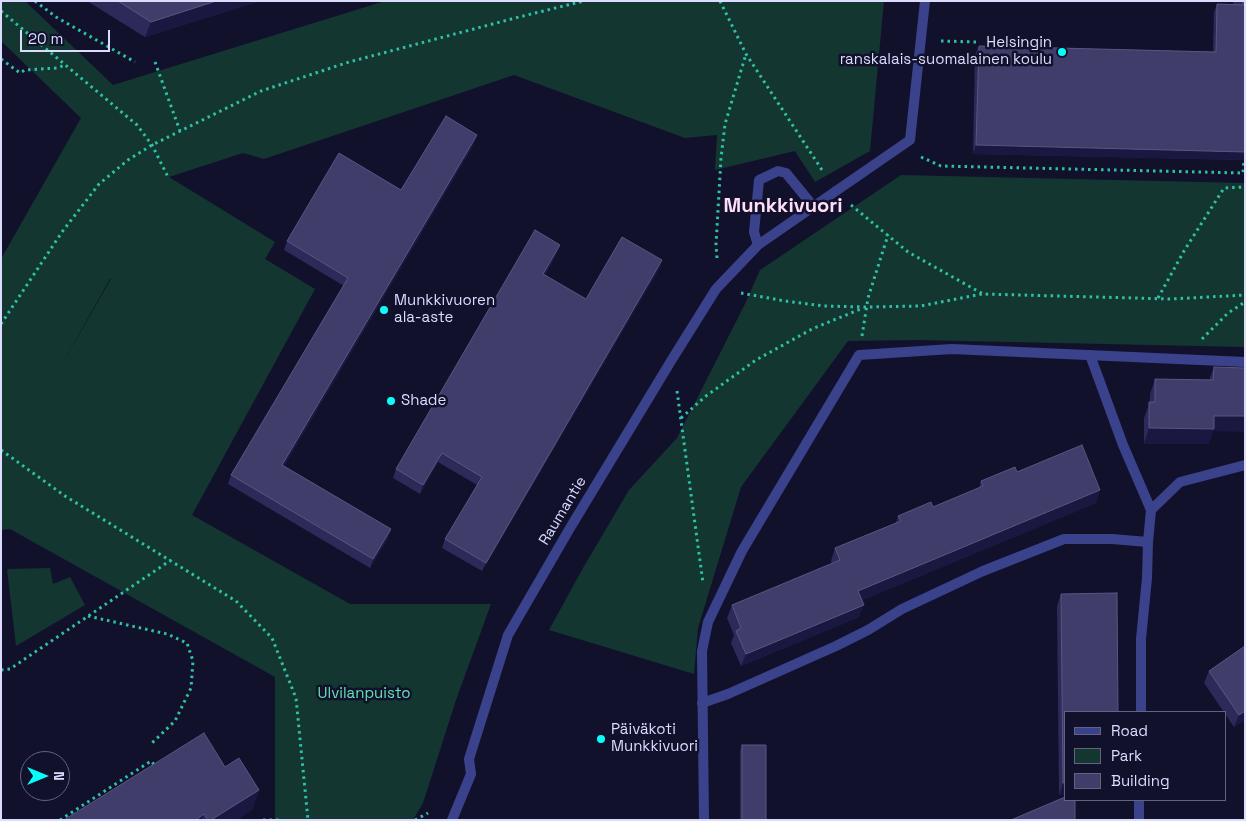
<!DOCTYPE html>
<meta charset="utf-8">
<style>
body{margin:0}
#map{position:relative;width:1246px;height:821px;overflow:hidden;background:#12112c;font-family:"Space Grotesk",sans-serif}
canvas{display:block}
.frame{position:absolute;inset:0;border:2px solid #dcdcff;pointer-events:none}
.legend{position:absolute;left:1064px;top:711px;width:162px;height:90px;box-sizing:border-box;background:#12112c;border:1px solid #636280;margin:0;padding:6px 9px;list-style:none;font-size:15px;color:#dcdcff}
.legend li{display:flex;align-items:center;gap:10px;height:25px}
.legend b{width:25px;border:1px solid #636280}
.north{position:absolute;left:20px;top:751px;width:50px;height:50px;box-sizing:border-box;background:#12112c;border:1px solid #636280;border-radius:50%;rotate:90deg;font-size:14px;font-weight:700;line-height:20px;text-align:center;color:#dcdcff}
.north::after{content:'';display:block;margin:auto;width:18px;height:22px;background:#08fff9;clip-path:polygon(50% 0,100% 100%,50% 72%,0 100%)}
.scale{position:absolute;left:20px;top:30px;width:90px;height:22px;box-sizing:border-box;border:2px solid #dcdcff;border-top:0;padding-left:6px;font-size:15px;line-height:18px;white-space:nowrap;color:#dcdcff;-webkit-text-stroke:4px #12112c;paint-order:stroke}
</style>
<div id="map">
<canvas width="1246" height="821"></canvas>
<div class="frame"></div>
<ul class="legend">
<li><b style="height:6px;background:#3b428c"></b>Road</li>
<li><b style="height:14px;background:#133631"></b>Park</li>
<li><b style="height:14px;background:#403d6b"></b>Building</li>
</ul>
<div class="north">N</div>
<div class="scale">20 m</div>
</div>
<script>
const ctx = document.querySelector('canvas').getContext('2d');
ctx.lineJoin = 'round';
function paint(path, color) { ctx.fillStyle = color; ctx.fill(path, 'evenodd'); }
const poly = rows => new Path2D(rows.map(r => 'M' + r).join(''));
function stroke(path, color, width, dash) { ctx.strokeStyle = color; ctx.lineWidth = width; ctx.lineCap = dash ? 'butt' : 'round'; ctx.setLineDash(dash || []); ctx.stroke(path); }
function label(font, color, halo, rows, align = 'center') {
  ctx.font = font + ' "Space Grotesk",sans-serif'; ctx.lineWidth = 5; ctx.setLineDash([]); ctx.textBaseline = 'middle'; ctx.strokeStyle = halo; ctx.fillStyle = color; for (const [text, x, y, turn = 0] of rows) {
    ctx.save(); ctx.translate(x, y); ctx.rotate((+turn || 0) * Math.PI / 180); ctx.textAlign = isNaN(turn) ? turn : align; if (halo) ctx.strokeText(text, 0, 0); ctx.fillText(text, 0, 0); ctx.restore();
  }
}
paint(poly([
 [1,1,25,1,113,85,385,1,884,1,870,151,815,182,795,151,715,170,717,135,685,138,514,75,264,159,243,153,169,177,275,242,265,259,315,289,192,515,350,604,491,604,456,700,423,803,413,820,275,820,275,677,10,529,1,530,1,259,81,118,1,41],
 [110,279,111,279,60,368,78,336],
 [901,175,1245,183,1245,347,918,340,848,341,741,487,698,628,694,674,549,630,583,568,629,490,677,438,745,304,760,270],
 [50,568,53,584,70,577,85,605,16,646,7,569]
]), '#133631');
stroke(poly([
 [35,1,56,17,135,62],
 [720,1,746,54,824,173],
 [1,11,137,125,152,145,168,177],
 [941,41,976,42],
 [1,59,20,73,25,70,57,68,65,65],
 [155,62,180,131],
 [921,157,941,166,1243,173,1244,160],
 [851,205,908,252,983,294,1171,299,1245,295],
 [717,258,716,245,721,158,725,124,746,54],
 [741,293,785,301,824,306,866,307,921,306,982,294],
 [1158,298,1184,251,1224,188,1245,187],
 [1,324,62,232,99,184,128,160,152,145,261,91,349,62,519,17,584,1],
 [862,336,868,298,888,235],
 [1202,339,1228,313,1245,302],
 [677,391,703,583],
 [681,418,706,396,756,360,812,329,863,308],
 [1,450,65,496,236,601,272,638,296,698,308,820],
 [88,616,167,634,187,643,193,661,191,688,175,721,152,743],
 [1,670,10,669,171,560],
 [60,820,151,761,156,767],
 [263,820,282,820],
 [415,820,428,813]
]), '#2ec1a6', 3, [2.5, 4]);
stroke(poly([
 [836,191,910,140,925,1],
 [1141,712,1141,639,1147,578,1148,542],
 [704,820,702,651,708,622,742,551,859,355,952,349,1245,362],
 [1139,820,1139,800]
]), '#3b428c', 10);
stroke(poly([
 [758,245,754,232,759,180,778,171,786,173,813,206],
 [1090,355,1123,445,1151,510],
 [702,703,728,694,836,646,868,630,902,609,983,571,1064,539,1112,539,1148,542,1151,510,1180,482,1245,465],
 [452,820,471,774,469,759,508,635,570,528,671,361,716,289,758,245,836,191]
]), '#3b428c', 10);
paint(poly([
 [87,1,260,1,145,37],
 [1232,1,1245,1,1245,160,973,154,975,55,979,46,1213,52,1214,12,1217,4,1234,4],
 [474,144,284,466,388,538,370,568,228,484,231,475,344,286,284,250,287,241,401,190],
 [557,253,545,275,586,299,662,260,659,269,482,571,442,548,445,539,477,485,438,462,420,494,393,478,396,469],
 [1214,367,1213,431,1208,444,1144,444,1144,418,1150,402,1150,394,1155,379,1209,380],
 [1017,472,1096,503,862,600,859,617,741,666,731,643,734,635,727,618,732,605,832,564,831,561,835,548,896,523,898,516,933,507,979,488,981,481],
 [1061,594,1065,795,1059,795,1057,606],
 [1245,646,1245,720,1234,727,1204,683,1209,671],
 [742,745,766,820,740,820,740,750],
 [225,767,259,790,252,810,236,820,64,820]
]), '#2d2959');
paint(poly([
 [216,1,260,1,145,37,151,22],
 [477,135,474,144,279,474,282,465],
 [976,145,1245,152,1245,160,973,154],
 [560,245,557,253,540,283,543,274],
 [662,260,659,269,482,571,486,563],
 [1214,416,1245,416,1245,432,1213,431,1208,444,1144,444,1149,428],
 [442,453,438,462,420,494,423,485],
 [1100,490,1096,503,854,604,858,591],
 [391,529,388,538,370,568,373,559],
 [864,605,859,617,741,666,746,654],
 [1245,711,1245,720,1234,727,1239,715],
 [1063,783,1065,783,1065,795,1059,795],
 [259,790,252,810,236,820,211,820],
 [204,814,202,820,196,820]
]), '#1a1840');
const building = poly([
 [118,1,216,1,151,22,118,1],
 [1242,1,1245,1,1245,152,976,145,979,46,1216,52,1217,4,1244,5,1242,1],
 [446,116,477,135,282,465,391,529,373,559,231,475,348,278,287,241,339,153,401,190,446,116],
 [535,230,560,245,543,274,586,299,622,237,662,260,486,563,445,539,482,477,442,453,423,485,396,469,535,230],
 [1214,367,1245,368,1245,416,1214,416,1214,429,1149,428,1149,402,1155,402,1155,379,1213,380,1214,367],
 [1082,445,1100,490,858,591,864,605,746,654,736,631,741,628,732,605,840,560,835,548,901,521,898,516,931,502,933,507,983,486,981,481,1015,467,1017,472,1082,445],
 [1117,593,1118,712,1065,712,1065,783,1063,783,1061,594,1117,593],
 [1245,646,1245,711,1239,715,1209,671,1245,646],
 [204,733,225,767,239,758,259,790,211,820,208,820,204,814,196,820,64,820,204,733],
 [742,745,766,745,766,820,742,820,742,745],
 [1065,797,1065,800,1075,800,1075,820,1011,820,1065,797]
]);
paint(building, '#403d6b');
stroke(building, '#585682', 1);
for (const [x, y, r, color] of [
 [1062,52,5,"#08fff9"],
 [384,310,5,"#08fff9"],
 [391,401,5,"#08fff9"],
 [601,739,5,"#08fff9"]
]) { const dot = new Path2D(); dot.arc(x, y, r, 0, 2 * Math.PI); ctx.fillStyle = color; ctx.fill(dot); stroke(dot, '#12112c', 2); }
label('15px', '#dcdcff', '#12112c', [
 ["Helsingin",1052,43,"right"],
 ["ranskalais-suomalainen koulu",1052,60,"right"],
 ["Munkkivuoren",394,301],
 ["ala-aste",394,318],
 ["Shade",401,401],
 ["Päiväkoti",611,730],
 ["Munkkivuori",611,747]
], 'left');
label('15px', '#dcdcff', '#12112c', [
 ["Raumantie",563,511,-59]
]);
label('15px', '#63e4b3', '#12112c', [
 ["Ulvilanpuisto",364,694]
]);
label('bold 20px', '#ffdef7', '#12112c', [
 ["Munkkivuori",783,207]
]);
</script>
